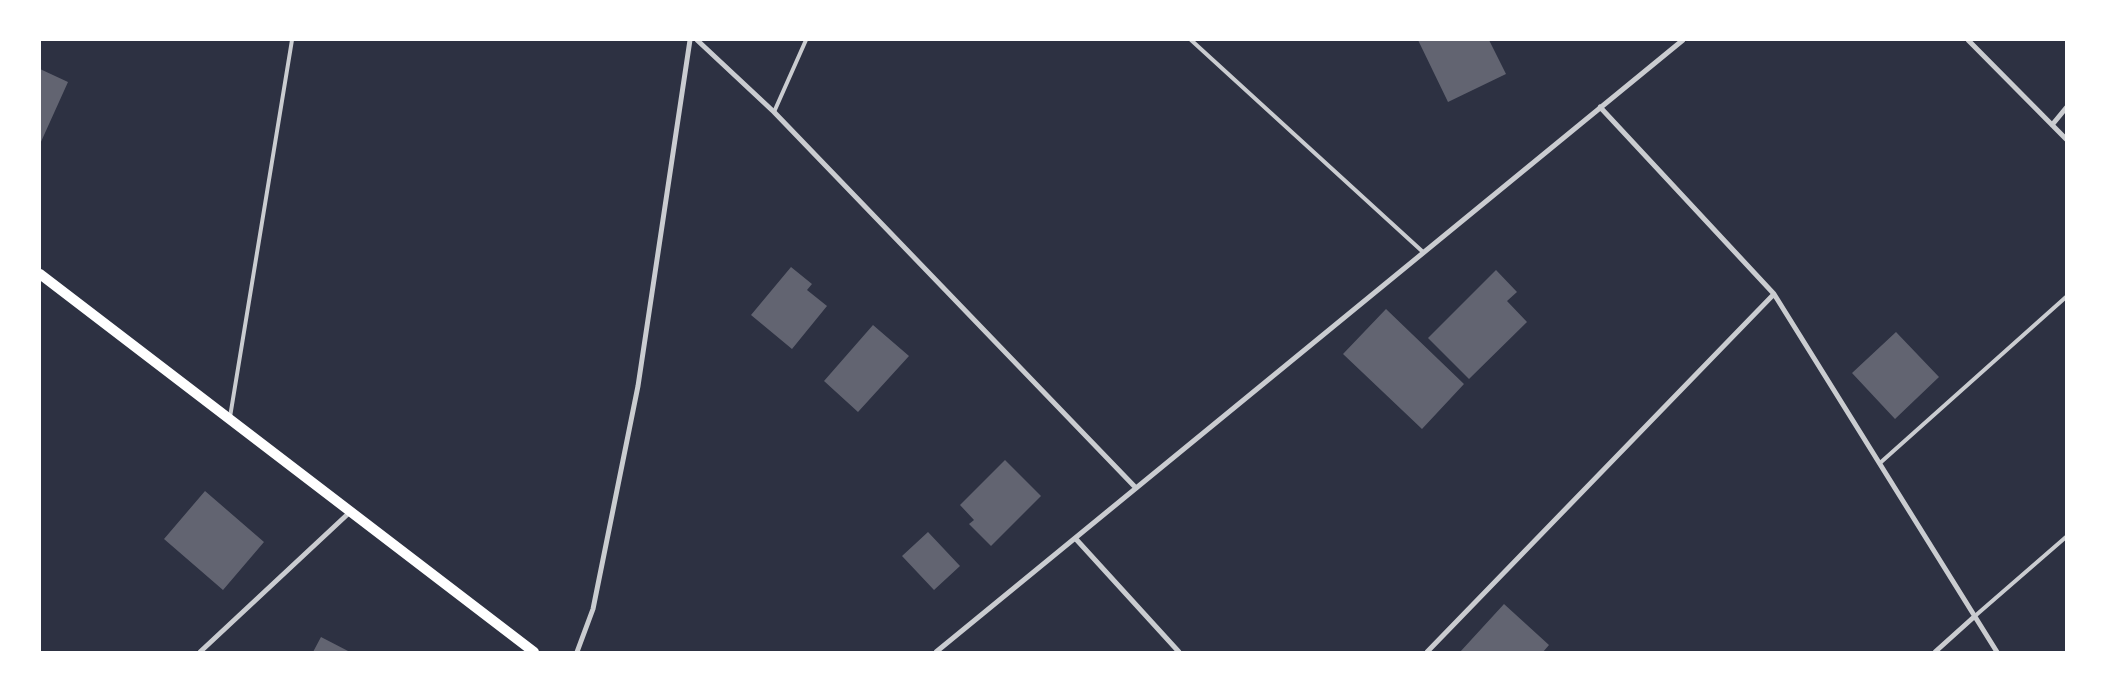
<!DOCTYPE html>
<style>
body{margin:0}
#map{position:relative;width:2106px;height:692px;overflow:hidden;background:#2d3142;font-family:"DejaVu Sans",sans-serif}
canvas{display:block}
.frame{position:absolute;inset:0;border:41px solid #fff;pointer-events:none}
</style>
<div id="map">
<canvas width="2106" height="692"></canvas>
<div class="frame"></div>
</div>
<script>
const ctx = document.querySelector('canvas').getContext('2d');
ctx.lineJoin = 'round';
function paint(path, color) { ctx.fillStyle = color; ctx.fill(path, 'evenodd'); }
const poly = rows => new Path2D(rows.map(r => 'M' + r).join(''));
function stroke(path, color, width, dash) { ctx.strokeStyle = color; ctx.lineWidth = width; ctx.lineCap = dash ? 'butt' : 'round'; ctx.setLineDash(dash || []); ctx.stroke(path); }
paint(poly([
 [1418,40,1489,40,1506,74,1448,102],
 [40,69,68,82,40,144],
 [791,267,812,284,807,290,827,306,792,349,751,315],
 [1496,270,1517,292,1507,301,1527,322,1469,379,1428,338],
 [1386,309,1464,384,1422,429,1343,354],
 [873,325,909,356,858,412,824,381],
 [1896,332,1939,377,1895,419,1852,373],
 [1005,460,1041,496,991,546,969,524,974,520,960,505],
 [205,491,264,542,223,590,164,539],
 [928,532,960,566,934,590,902,556],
 [1504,604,1549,645,1543,652,1460,652],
 [321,637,350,652,313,652]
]), '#626471');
stroke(poly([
 [1191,40,1423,252],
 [774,112,806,40],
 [230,417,292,40],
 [1880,463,2066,297],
 [1975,616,2066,537]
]), '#caccd0', 4);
stroke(poly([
 [697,40,774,112,1136,488],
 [1968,40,2066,139],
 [1600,107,1774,294,1997,652],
 [2052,125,2066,108],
 [1075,538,1179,652],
 [200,652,350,512],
 [577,652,593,609,638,386,690,40],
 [936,652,1683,40],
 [1427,652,1774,294],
 [1935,652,1975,616]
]), '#caccd0', 5);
stroke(poly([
 [40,274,534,652]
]), '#fff', 10);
</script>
